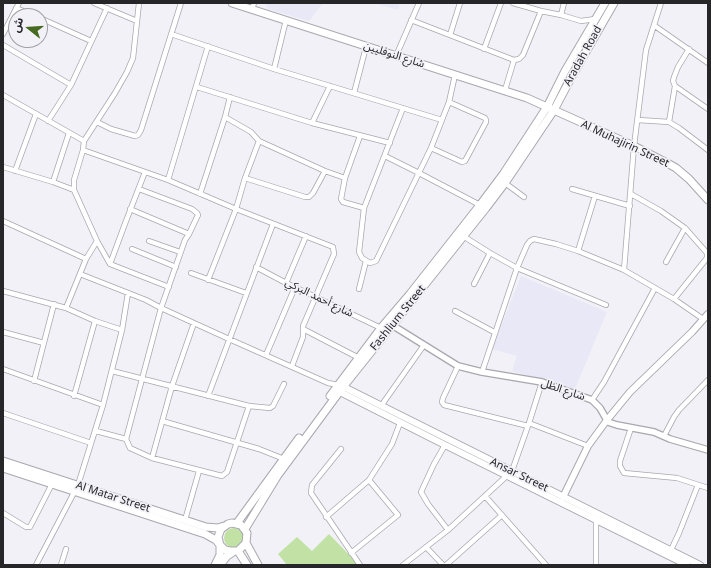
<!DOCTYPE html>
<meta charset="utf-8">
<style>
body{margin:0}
#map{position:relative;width:711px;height:568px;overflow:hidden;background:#f1f1f7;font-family:"Noto Sans","Noto Sans Arabic",sans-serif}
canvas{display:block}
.frame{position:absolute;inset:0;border:4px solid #262628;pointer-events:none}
.north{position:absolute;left:8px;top:8px;width:40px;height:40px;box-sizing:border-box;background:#f1f1f7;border:1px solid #a0a0a4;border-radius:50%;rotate:287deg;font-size:11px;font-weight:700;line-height:16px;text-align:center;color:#262628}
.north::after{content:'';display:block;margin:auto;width:14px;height:18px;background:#476a21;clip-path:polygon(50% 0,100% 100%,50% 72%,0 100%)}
</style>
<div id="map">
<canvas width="711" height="568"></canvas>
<div class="frame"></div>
<div class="north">ش</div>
</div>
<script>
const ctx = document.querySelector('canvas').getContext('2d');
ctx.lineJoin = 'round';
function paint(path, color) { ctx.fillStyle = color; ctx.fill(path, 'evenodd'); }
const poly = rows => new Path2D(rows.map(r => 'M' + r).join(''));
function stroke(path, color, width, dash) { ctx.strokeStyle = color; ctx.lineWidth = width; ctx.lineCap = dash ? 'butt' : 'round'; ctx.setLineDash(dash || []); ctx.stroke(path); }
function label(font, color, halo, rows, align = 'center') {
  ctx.font = font + ' "Noto Sans","Noto Sans Arabic",sans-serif'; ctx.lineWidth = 3.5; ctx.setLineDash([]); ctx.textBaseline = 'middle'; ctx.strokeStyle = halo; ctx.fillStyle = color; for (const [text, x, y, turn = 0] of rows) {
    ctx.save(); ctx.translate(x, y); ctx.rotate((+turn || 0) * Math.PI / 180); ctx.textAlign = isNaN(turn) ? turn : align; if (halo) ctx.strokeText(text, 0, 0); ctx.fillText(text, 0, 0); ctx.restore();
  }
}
paint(poly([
 [265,3,323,3,309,21,268,9],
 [374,3,400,3,398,10],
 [521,276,607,312,575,389,512,371,517,356,492,349]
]), '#e8e8f6');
paint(poly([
 '224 538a10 10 0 1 1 20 0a10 10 0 1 1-20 0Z',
 [329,534,359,565,287,565,278,554,297,537,312,551]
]), '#c1e2a4');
const minor = poly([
 [94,3,137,21],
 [139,3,133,58,127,72,115,93,84,141,83,150,74,180,74,190,97,241,110,264,169,287],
 [513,3,541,11,561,15],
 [564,3,561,15,581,21,595,19],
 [16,8,35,16],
 [252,10,254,3],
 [40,18,91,41],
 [411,20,514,60,519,59,523,55,541,11],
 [655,26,708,63],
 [3,34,19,3],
 [171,34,274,69,442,120],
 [450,35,460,3],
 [3,45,71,85],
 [484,49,501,3],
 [396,56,419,3],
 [274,69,286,20],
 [675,86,708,109],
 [197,87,312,123,390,143],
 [505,90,514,60],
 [354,93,366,47],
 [3,95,84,141],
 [403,108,364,208,359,252,362,258,370,263,376,261,431,148,449,102,455,75],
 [225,117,251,132,259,141,325,171,345,178],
 [638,120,669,122,679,128,708,150],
 [48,121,71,85,107,8],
 [97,122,111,129,135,136,138,135,141,130,181,3],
 [669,122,675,86,673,81,674,77,678,67,689,49],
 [312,123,330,86],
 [360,136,345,178,341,199,343,202,364,208],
 [431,148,462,162,465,161,486,122,486,120,485,118,449,102],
 [83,150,168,180,236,209,333,247,334,254,303,326,303,337,292,366],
 [385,156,419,173,480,205],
 [3,167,53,182,74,190],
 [15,171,36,114],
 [245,178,305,197,309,197,313,193,325,171],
 [168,180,208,46],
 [53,182,69,133],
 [505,183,524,197],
 [572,189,630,206],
 [200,194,225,117,230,97],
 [631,194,661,211,685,228,707,253,707,258,674,299],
 [130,209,189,234],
 [3,221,86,259],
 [463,236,490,253,517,268,606,305],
 [149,241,180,252],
 [132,249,176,267],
 [578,251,595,196],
 [666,262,685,228],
 [110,264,126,221,145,172],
 [256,267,286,283,381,328],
 [624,270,634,146,646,50,661,3],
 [191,273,246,293],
 [80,274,146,300,161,308,229,339,328,383,338,385],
 [208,280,236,209,245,178,259,141],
 [286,283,306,236],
 [474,284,490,253],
 [359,289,366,261],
 [3,291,66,308,95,321,122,330],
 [66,308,86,259,97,241],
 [455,311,494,332],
 [303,329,359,358],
 [3,332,44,343],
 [266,355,295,287],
 [458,366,443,398,442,402,444,405,528,426],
 [3,369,103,405],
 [112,371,249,406,270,408,273,406,284,384],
 [482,372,517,268,527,245,530,241,534,239,556,244,578,251,624,270,674,299,703,319],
 [34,381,54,304],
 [74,396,95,321],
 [208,396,273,224],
 [592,400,604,382,655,288],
 [381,406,424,345],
 [3,413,91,443],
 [162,421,259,449,284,459],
 [529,423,588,446],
 [631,428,620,461,620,466,624,473,677,478,708,488],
 [96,431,126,439,130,448,152,458,222,476,227,472,249,406],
 [664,436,674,417,679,410,708,380],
 [126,439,161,308,185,240,189,234,198,215,197,213,192,209,139,189],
 [445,445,434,464,421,492,428,504,448,530],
 [341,449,312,485,311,493,360,565],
 [152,458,172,386,194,323],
 [485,496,546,565],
 [3,513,26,527,30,527,52,484],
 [326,517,369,480,392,444,400,423],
 [185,520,199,471],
 [596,520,596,565],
 [426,547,443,565],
 [671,550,679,533,698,485],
 [351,553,398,515,369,480],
 [36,565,78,485,103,405,122,330,128,293],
 [61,565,66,549],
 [403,565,448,530,512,471,529,423,542,382],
 [446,565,502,515]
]);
const tertiary = poly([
 [392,325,458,366,482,372,542,382,592,400,600,408,608,422,617,425,654,432,670,439,708,450]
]);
const secondary = poly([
 [340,385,700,565],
 [336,390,445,445,687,565],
 [563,497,588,446,607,420,630,392,692,332,708,314]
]);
const primary = poly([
 [232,3,527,98,634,146,669,164,676,168,689,179,708,200],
 [330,396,381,328,410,294,480,205,504,173,547,107,565,71,605,3],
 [3,461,206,527,218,528,224,526],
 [3,468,205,534,216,540,220,545,225,550,230,551,238,551,246,543,247,533,241,525,232,523,228,524,221,529,218,537,220,545,220,555,215,565],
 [237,523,299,438],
 [245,529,278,475,343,387,486,208,505,183,554,110,572,76,614,3],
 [246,543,258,565],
 [238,551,247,565],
 [220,565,227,556,233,552]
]);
stroke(minor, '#a8a8ae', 6);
stroke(tertiary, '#a8a8ae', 8);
stroke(secondary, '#a8a8ae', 8);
stroke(primary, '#a8a8ae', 9);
stroke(minor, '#fff', 4.5);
stroke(tertiary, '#fff', 5.5);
stroke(secondary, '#fff', 6);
stroke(primary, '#fff', 7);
label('11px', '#262628', '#f1f1f7', [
 ["شارع النوفليين",394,55,18],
 ["Aradah Road",583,56,-61],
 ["Al Muhajirin Street",625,144,25],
 ["شارع أحمد البركي",319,298,26],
 ["Fashlium Street",398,318,-51],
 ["شارع الظل",563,390,19],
 ["Ansar Street",519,475,26],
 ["Al Matar Street",113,497,18]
]);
</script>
